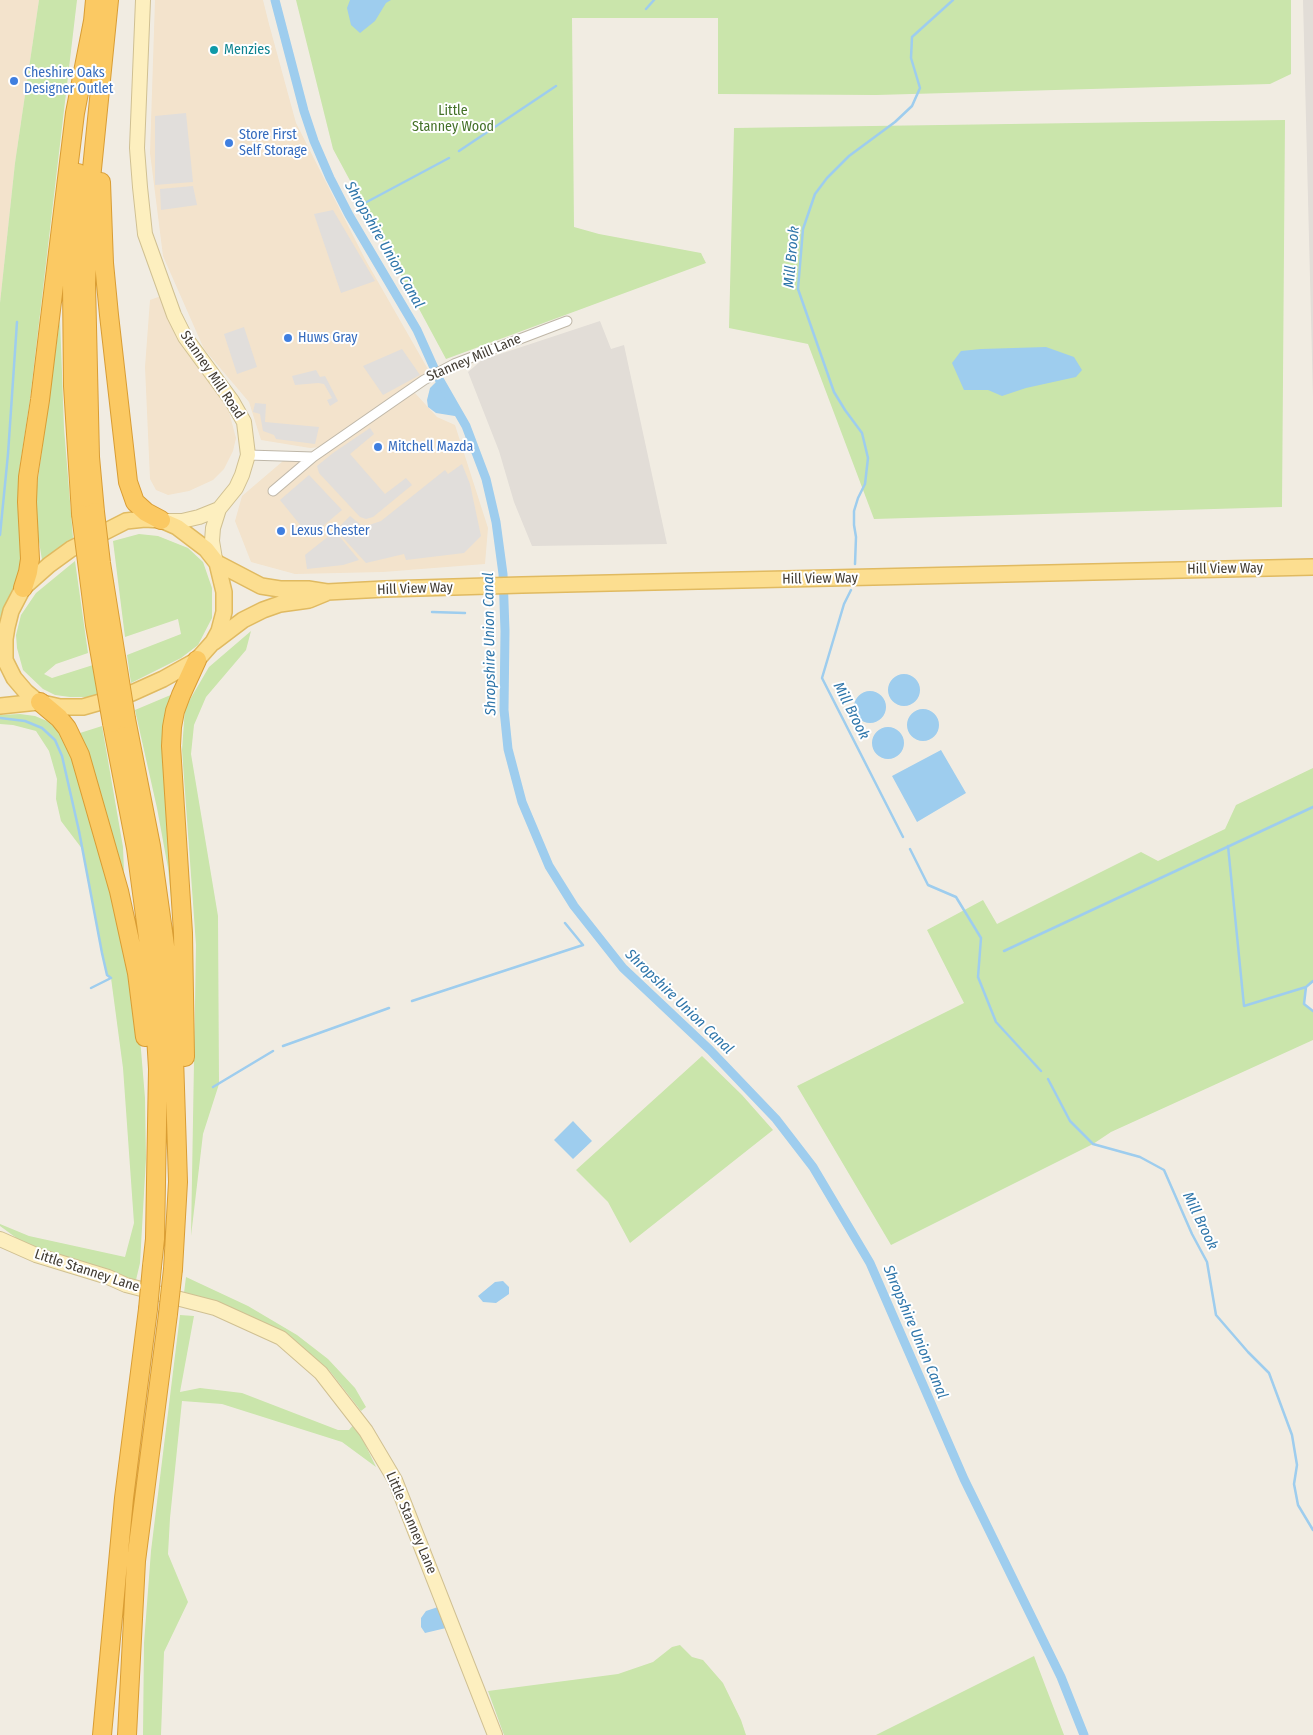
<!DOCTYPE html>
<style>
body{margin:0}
canvas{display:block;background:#f1ece2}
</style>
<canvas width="1313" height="1735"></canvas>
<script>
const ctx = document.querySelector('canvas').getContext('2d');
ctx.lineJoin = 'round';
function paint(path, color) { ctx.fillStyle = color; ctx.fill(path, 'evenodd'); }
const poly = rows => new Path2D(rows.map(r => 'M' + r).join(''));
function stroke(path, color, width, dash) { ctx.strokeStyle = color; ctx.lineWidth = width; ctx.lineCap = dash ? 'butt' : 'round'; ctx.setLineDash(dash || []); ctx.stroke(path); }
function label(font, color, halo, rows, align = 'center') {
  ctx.font = font + ' "Fira Sans Condensed",sans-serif'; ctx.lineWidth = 4; ctx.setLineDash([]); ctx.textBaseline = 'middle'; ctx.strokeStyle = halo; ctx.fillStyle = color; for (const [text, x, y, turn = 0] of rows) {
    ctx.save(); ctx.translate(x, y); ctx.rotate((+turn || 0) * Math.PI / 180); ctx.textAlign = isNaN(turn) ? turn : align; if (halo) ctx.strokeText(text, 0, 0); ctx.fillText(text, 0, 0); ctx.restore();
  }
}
paint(poly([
 [0,0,39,0,15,163,0,303],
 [155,0,263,0,269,24,296,123,365,259,429,371,322,447,310,448,261,440,249,402,204,349,163,256,150,153],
 [161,296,226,401,236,438,233,451,224,469,213,480,189,491,168,495,156,490,150,479,145,367,150,300],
 [415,393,437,417,455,425,488,528,485,564,383,572,295,574,251,562,235,521,242,496,283,461,319,459,402,399]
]), '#f3e3cc');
paint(poly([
 [1303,0,1313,0,1313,398],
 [600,321,611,349,624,345,667,544,532,546,514,502,499,451,468,372,482,360]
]), '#e2ddd7');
paint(poly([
 [39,0,77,0,30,399,19,472,19,529,23,556,21,576,6,603,0,618,0,303,15,163],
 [296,0,1291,0,1291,74,1270,84,876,95,718,94,718,18,572,18,574,227,599,234,701,253,706,263,446,359,333,149],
 [1285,120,1282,507,874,519,808,344,729,328,734,128],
 [60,319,64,428,73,538,42,560,37,529,35,500],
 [139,534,158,536,188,548,203,562,212,588,212,618,198,645,181,658,131,683,127,655,181,634,178,619,125,637,113,541],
 [75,561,88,653,56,664,44,674,52,678,93,665,99,697,70,697,55,695,43,689,23,670,17,648,16,635,21,615,36,593],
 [251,631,246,650,206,697,194,725,191,754,218,916,219,1084,203,1134,191,1236,196,945,182,750,185,708,209,667],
 [173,694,174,927,168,868,157,808,135,710],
 [20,714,35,716,47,721,59,731,70,746,113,892,138,1014,145,1098,146,1158,140,1263,136,1280,70,1260,26,1245,0,1226,0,1224,29,1236,125,1257,134,1223,123,1068,111,978,107,975,102,953,83,850,61,821,56,799,57,779,49,751,36,731,13,725,0,724,0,715],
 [102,726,123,847,124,872,117,856,91,759,80,733],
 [1313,768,1313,981,1306,987,1304,1004,1313,1011,1313,1040,1111,1132,1093,1144,891,1245,797,1086,964,1003,927,930,983,900,997,924,1141,852,1158,861,1225,829,1236,805],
 [702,1056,742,1095,773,1130,630,1243,608,1202,576,1170],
 [186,1277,248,1306,297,1335,328,1359,355,1388,366,1407,361,1411,329,1370,301,1346,272,1326,238,1311,184,1293],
 [180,1315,194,1316,180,1392,200,1388,242,1393,338,1430,349,1430,355,1423,376,1467,342,1442,222,1404,182,1401,170,1518,168,1554,188,1602,164,1652,161,1735,143,1735,144,1643,151,1551],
 [680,1645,692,1657,703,1660,723,1683,741,1720,746,1735,504,1735,488,1691,618,1674,653,1662,672,1647],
 [1034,1656,1064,1735,876,1735]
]), '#cae5ab');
paint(poly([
 [186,113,193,182,155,185,155,116],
 [193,186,197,205,161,210,160,189],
 [333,210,375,281,341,293,314,214],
 [244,327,257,367,237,374,224,334],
 [402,349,420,375,383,395,363,366],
 [316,370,320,377,325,376,338,401,330,406,327,400,332,398,324,384,318,383,295,385,292,376],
 [255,403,266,404,265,422,319,427,315,444,276,439,274,435,263,431,260,414,253,412],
 [370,428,374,434,350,454,385,494,406,478,412,485,373,517,366,519,360,517,319,473,317,466,333,453],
 [462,464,470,484,481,536,464,553,406,560,404,554,366,563,336,530,350,516,361,525,369,525,381,521,445,470,448,474],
 [309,475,342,510,310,537,280,500],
 [335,531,359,560,343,565,307,569,305,555]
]), '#e1dedb');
paint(poly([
 [350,0,391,0,386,3,375,21,360,33,351,25,347,8],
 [1046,347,1074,357,1082,370,1076,377,1026,388,1002,396,988,390,964,390,952,363,961,351,981,349],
 [439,379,448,396,461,417,436,413,428,407,427,400,430,388],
 '888 690a16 16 0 1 1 32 0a16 16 0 1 1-32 0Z',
 '854 707a16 16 0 1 1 32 0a16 16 0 1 1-32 0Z',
 '907 725a16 16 0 1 1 32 0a16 16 0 1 1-32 0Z',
 '872 743a16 16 0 1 1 32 0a16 16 0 1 1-32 0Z',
 [941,750,966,793,917,822,892,776],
 [573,1121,592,1141,573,1159,554,1140],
 [503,1281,509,1287,509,1294,496,1303,483,1302,478,1296,495,1282],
 [438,1607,446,1628,425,1633,421,1627,421,1618,426,1611]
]), '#9ecdee');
stroke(poly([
 [646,9,654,0],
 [459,151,556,86],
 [363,204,449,158],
 [0,535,8,454,17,322],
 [855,564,856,537,854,525,854,511,858,498,865,484,868,458,862,433,845,410,834,392,798,289,803,229,815,194,827,178,849,156,895,122,912,106,920,88,911,58,912,37,953,0],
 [851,590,844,604,822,678,903,837],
 [432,612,465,613],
 [0,718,25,721,42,728,55,740,62,756,79,831,102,953,107,975,111,978,91,988],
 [1228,846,1244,1006,1306,987,1313,981],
 [910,849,928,885,956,897,981,938,978,977,996,1022,1041,1071],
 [1004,951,1313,807],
 [1306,987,1304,1004,1313,1011],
 [412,1001,583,945,565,923],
 [283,1046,389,1008],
 [1048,1079,1070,1121,1093,1144,1140,1157,1164,1170,1192,1234,1207,1262,1216,1315,1248,1352,1269,1373,1292,1435,1297,1465,1294,1484,1298,1505,1313,1530],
 [213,1087,273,1051]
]), '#9ecdee', 2.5);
stroke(poly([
 [275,0,304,111,314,141,330,178,349,215,417,330,439,379,466,426,486,479,496,522,503,574,505,631,504,710,508,749,522,802,549,866,574,906,623,968,710,1050,776,1119,813,1167,870,1263,964,1479,1061,1677,1084,1735]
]), '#9ecdee', 9);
const street = poly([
 [248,455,313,457],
 [273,491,313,457,424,380,454,364,567,321]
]);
const secondary = poly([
 [143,0,137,148,140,187,145,234,174,315,185,337,232,401,244,422,248,455,242,475,236,488,219,509,213,528,212,541,215,559],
 [164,521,182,521,199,517,219,509],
 [0,1239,36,1255,108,1277,126,1285,215,1308,281,1338,321,1373,366,1431,395,1480,495,1735]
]);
const primary = poly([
 [145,519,161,520,177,527,206,549,217,563,224,592,224,612,219,631,213,642,197,660,163,679,132,693,83,707,60,707,38,702,26,692,14,678,5,660,5,639,7,627,11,611,23,588,49,565,71,549,126,521,145,519],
 [217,563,261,586,280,589,308,589,327,592,385,589,522,585,1313,567],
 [214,642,243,620,263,610,280,604,309,600,326,593],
 [0,706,38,702]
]);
const highway = poly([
 [92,32,95,0],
 [78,173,72,284,73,386,81,514],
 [101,182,104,263,109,315,128,482,135,502,146,512,161,520],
 [95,512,90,457,86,283,91,179,109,0],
 [23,588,28,572,30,559,27,502,28,477,40,400,75,113,93,21],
 [40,702,59,718,67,728,80,755,119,891,137,973,145,1037],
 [126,719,151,846,168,967,174,1057,178,1182,173,1269],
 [112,723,136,848,152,968,158,1069,155,1239,152,1266],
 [185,1057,183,933,171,746,172,727,175,711,181,695,197,660],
 [102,1735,124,1498,148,1309],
 [127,1735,136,1561,168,1314]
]);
stroke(street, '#bfb7a8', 11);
stroke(secondary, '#d0c092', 16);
stroke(primary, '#e0ba61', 18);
stroke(highway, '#d99d34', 20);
stroke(street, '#fff', 9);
stroke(secondary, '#fdefbf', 14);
stroke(primary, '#fcde90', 15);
stroke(highway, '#fbc963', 18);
const highwayBridge = poly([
 [95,512,101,563,126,719],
 [81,514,95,625,112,723],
 [148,1309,152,1266],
 [168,1314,173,1269]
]);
stroke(highwayBridge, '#d99d34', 20, []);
stroke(highwayBridge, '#fbc963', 18);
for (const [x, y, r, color] of [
 [214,50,5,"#0f9aa8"],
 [14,81,5,"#3f7fe0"],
 [229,143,5,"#3f7fe0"],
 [288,338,5,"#3f7fe0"],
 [378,447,5,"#3f7fe0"],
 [281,531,5,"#3f7fe0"]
]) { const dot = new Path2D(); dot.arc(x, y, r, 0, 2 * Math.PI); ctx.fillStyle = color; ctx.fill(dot); stroke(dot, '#fff', 2); }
label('14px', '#0d838f', '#fff', [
 ["Menzies",224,50]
], 'left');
label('14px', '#366cbe', '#fff', [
 ["Cheshire Oaks",24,73],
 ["Designer Outlet",24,89],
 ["Store First",239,135],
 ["Self Storage",239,151],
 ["Huws Gray",298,338],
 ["Mitchell Mazda",388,447],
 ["Lexus Chester",291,531]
], 'left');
label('14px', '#447128', '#fff', [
 ["Little",453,111],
 ["Stanney Wood",453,127]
]);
label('14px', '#423c33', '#fff', [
 ["Stanney Mill Lane",474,358,-23],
 ["Stanney Mill Road",212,375,56],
 ["Hill View Way",1225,569,-1],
 ["Hill View Way",820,579,-1],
 ["Hill View Way",415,589,-2],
 ["Little Stanney Lane",87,1271,18],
 ["Little Stanney Lane",411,1523,67]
]);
label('italic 15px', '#2f76aa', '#fff', [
 ["Shropshire Union Canal",384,245,60],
 ["Mill Brook",792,257,-85],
 ["Shropshire Union Canal",490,644,-91],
 ["Mill Brook",851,711,63],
 ["Shropshire Union Canal",679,1002,44],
 ["Mill Brook",1200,1221,64],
 ["Shropshire Union Canal",915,1332,67]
]);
</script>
